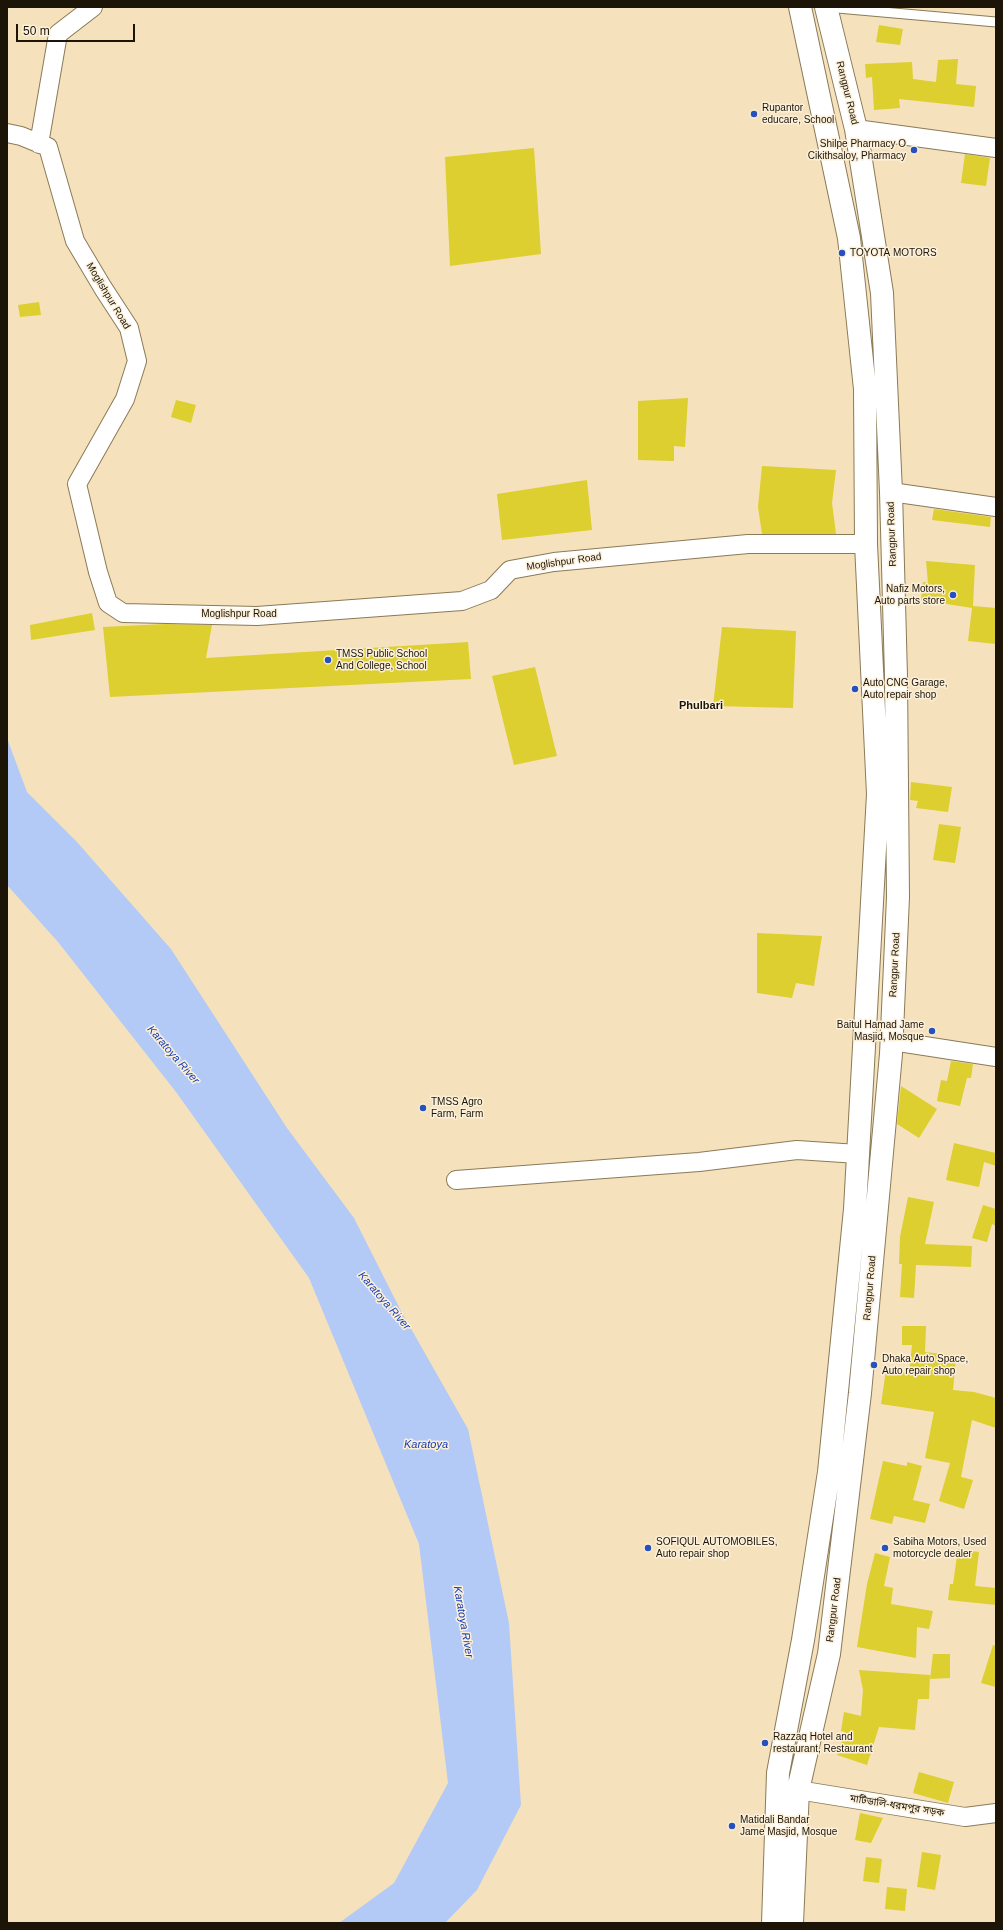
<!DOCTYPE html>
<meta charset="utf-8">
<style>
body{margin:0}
#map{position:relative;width:1003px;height:1930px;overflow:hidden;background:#f5e2bc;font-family:Helvetica,sans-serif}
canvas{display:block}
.frame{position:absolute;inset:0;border:8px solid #1b1407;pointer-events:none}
.scale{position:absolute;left:16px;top:24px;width:119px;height:18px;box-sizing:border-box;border:2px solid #1b1407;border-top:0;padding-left:5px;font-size:12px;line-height:14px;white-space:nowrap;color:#1b1407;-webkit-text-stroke:3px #fcf0da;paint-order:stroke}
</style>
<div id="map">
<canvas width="1003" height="1930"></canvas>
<div class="frame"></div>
<div class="scale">50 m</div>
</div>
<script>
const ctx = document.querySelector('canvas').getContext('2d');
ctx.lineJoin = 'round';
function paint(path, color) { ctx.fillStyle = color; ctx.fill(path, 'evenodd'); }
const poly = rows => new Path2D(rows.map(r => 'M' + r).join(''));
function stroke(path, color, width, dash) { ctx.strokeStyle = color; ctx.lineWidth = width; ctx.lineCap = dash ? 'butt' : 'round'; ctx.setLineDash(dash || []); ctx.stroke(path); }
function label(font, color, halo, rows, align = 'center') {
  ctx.font = font + ' Helvetica,"Noto Sans Bengali",sans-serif'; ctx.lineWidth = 3; ctx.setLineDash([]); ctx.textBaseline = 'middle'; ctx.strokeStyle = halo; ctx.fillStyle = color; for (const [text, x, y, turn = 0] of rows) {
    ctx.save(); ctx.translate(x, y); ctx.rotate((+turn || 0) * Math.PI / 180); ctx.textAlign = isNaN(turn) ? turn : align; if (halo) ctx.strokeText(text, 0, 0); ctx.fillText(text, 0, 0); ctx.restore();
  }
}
paint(poly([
 [7,738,27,792,77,842,171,949,287,1128,354,1218,401,1311,468,1429,509,1623,521,1805,477,1890,445,1923,339,1923,394,1883,448,1783,419,1544,309,1278,176,1092,58,942,7,885]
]), '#b4caf6');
paint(poly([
 [879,25,903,29,900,45,876,42],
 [958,59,956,84,976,86,974,107,899,99,900,108,874,110,872,77,866,78,865,64,912,62,913,79,936,82,938,60],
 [534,148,541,254,450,266,445,157],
 [965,154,990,158,986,186,961,183],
 [39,302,41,315,20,317,18,305],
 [688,398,685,447,674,446,674,461,638,460,638,401],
 [176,400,196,405,191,423,171,417],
 [762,466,836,470,832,503,836,534,762,534,758,507],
 [587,480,592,530,502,540,497,494],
 [934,509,991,517,990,527,932,520],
 [926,561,975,565,973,606,996,608,996,644,968,641,972,608,921,600,923,582,928,583],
 [92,613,95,630,31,640,30,625],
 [165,624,212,625,206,658,468,642,471,679,110,697,103,627],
 [722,627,796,631,793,708,713,706],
 [535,667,557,756,514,765,492,676],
 [911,782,952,787,948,812,916,808,918,801,910,800],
 [939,824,961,827,955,863,933,860],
 [757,933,822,936,814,986,796,983,792,998,757,993],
 [951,1061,973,1064,971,1078,967,1078,960,1106,937,1101,941,1080,947,1081],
 [901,1086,937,1109,919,1138,897,1124],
 [954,1143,996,1153,996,1166,984,1162,979,1187,946,1180],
 [908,1197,934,1202,925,1244,972,1246,971,1267,916,1265,914,1298,900,1297,902,1264,899,1264,900,1237],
 [983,1205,996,1209,996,1226,992,1224,987,1242,972,1238],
 [902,1326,926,1326,925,1352,950,1355,956,1358,953,1390,974,1392,996,1398,996,1428,972,1420,961,1477,973,1480,964,1509,939,1501,950,1463,925,1458,934,1412,881,1404,886,1370,909,1373,912,1345,902,1345],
 [883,1461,907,1466,907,1462,922,1466,913,1500,930,1504,925,1523,894,1516,892,1524,870,1519],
 [958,1549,979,1552,975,1586,996,1588,996,1605,948,1600,950,1584,953,1584],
 [875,1553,890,1557,884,1586,893,1588,891,1604,933,1611,929,1629,917,1627,916,1658,857,1647,867,1584],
 [993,1645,996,1646,996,1687,981,1683],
 [933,1654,950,1654,950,1678,930,1679],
 [859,1670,930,1675,929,1699,918,1699,915,1730,879,1727,867,1765,837,1755,845,1732,841,1731,844,1712,861,1716,863,1690],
 [919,1772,954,1782,948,1803,913,1793],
 [860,1813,883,1818,871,1843,855,1840],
 [922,1852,941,1855,935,1890,917,1887],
 [866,1857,882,1859,879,1883,863,1881],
 [887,1887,907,1889,905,1911,885,1909]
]), '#dccf2f');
const service = poly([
 [826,7,996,22]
]);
const minor = poly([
 [856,129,996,148],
 [7,133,21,136,48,147,75,241,103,288,129,328,137,361,125,399,77,484,98,572,108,603,123,613,257,616,462,601,491,590,510,570,554,562,748,544,866,544],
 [39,144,58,34,93,7],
 [891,492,996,507],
 [892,1041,996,1057],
 [456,1180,699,1162,797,1150,858,1154],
 [798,1790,965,1817,996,1813]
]);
const trunk = poly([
 [773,1923,778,1773,803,1640,829,1472,855,1209,878,794,866,544,865,389,849,238,800,7],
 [792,1923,798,1790,829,1654,860,1393,891,1054,898,897,896,676,891,492,882,293,856,129,826,7]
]);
stroke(service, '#8b7a57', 11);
stroke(minor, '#8b7a57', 20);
stroke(trunk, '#8b7a57', 24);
stroke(service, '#fff', 9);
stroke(minor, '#fff', 18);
stroke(trunk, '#fff', 22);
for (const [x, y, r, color] of [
 [754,114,4,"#2550be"],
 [914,150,4,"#2550be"],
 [842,253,4,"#2550be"],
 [953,595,4,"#2550be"],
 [328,660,4,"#2550be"],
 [855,689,4,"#2550be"],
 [932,1031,4,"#2550be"],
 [423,1108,4,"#2550be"],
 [874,1365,4,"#2550be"],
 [648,1548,4,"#2550be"],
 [885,1548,4,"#2550be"],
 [765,1743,4,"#2550be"],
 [732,1826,4,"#2550be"]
]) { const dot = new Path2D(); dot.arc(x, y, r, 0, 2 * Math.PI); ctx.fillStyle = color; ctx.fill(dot); stroke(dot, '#fcf0da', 1.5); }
label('10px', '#1b1407', '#fcf0da', [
 ["Rangpur Road",847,93,76],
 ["Moglishpur Road",108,296,59],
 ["Rangpur Road",892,534,-92],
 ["Moglishpur Road",564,562,-8],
 ["Moglishpur Road",239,614],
 ["Rangpur Road",895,965,-87],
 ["Rangpur Road",870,1288,-85],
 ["Rangpur Road",834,1610,-83],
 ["মাটিডালি-ধরমপুর সড়ক",897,1806,9]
]);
label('10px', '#1b1407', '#fcf0da', [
 ["Rupantor",762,108],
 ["educare, School",762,120],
 ["Shilpe Pharmacy O",906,144,"right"],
 ["Cikithsaloy, Pharmacy",906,156,"right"],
 ["TOYOTA MOTORS",850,253],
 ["Nafiz Motors,",945,589,"right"],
 ["Auto parts store",945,601,"right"],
 ["TMSS Public School",336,654],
 ["And College, School",336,666],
 ["Auto CNG Garage,",863,683],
 ["Auto repair shop",863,695],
 ["Baitul Hamad Jame",924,1025,"right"],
 ["Masjid, Mosque",924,1037,"right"],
 ["TMSS Agro",431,1102],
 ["Farm, Farm",431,1114],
 ["Dhaka Auto Space,",882,1359],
 ["Auto repair shop",882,1371],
 ["SOFIQUL AUTOMOBILES,",656,1542],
 ["Auto repair shop",656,1554],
 ["Sabiha Motors, Used",893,1542],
 ["motorcycle dealer",893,1554],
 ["Razzaq Hotel and",773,1737],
 ["restaurant, Restaurant",773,1749],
 ["Matidali Bandar",740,1820],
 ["Jame Masjid, Mosque",740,1832]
], 'left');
label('bold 11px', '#1b1407', '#fcf0da', [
 ["Phulbari",701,706]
]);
label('italic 11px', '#133cb5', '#fcf0da', [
 ["Karatoya River",173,1055,49],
 ["Karatoya River",384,1301,49],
 ["Karatoya",426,1445],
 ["Karatoya River",463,1622,80]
]);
</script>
